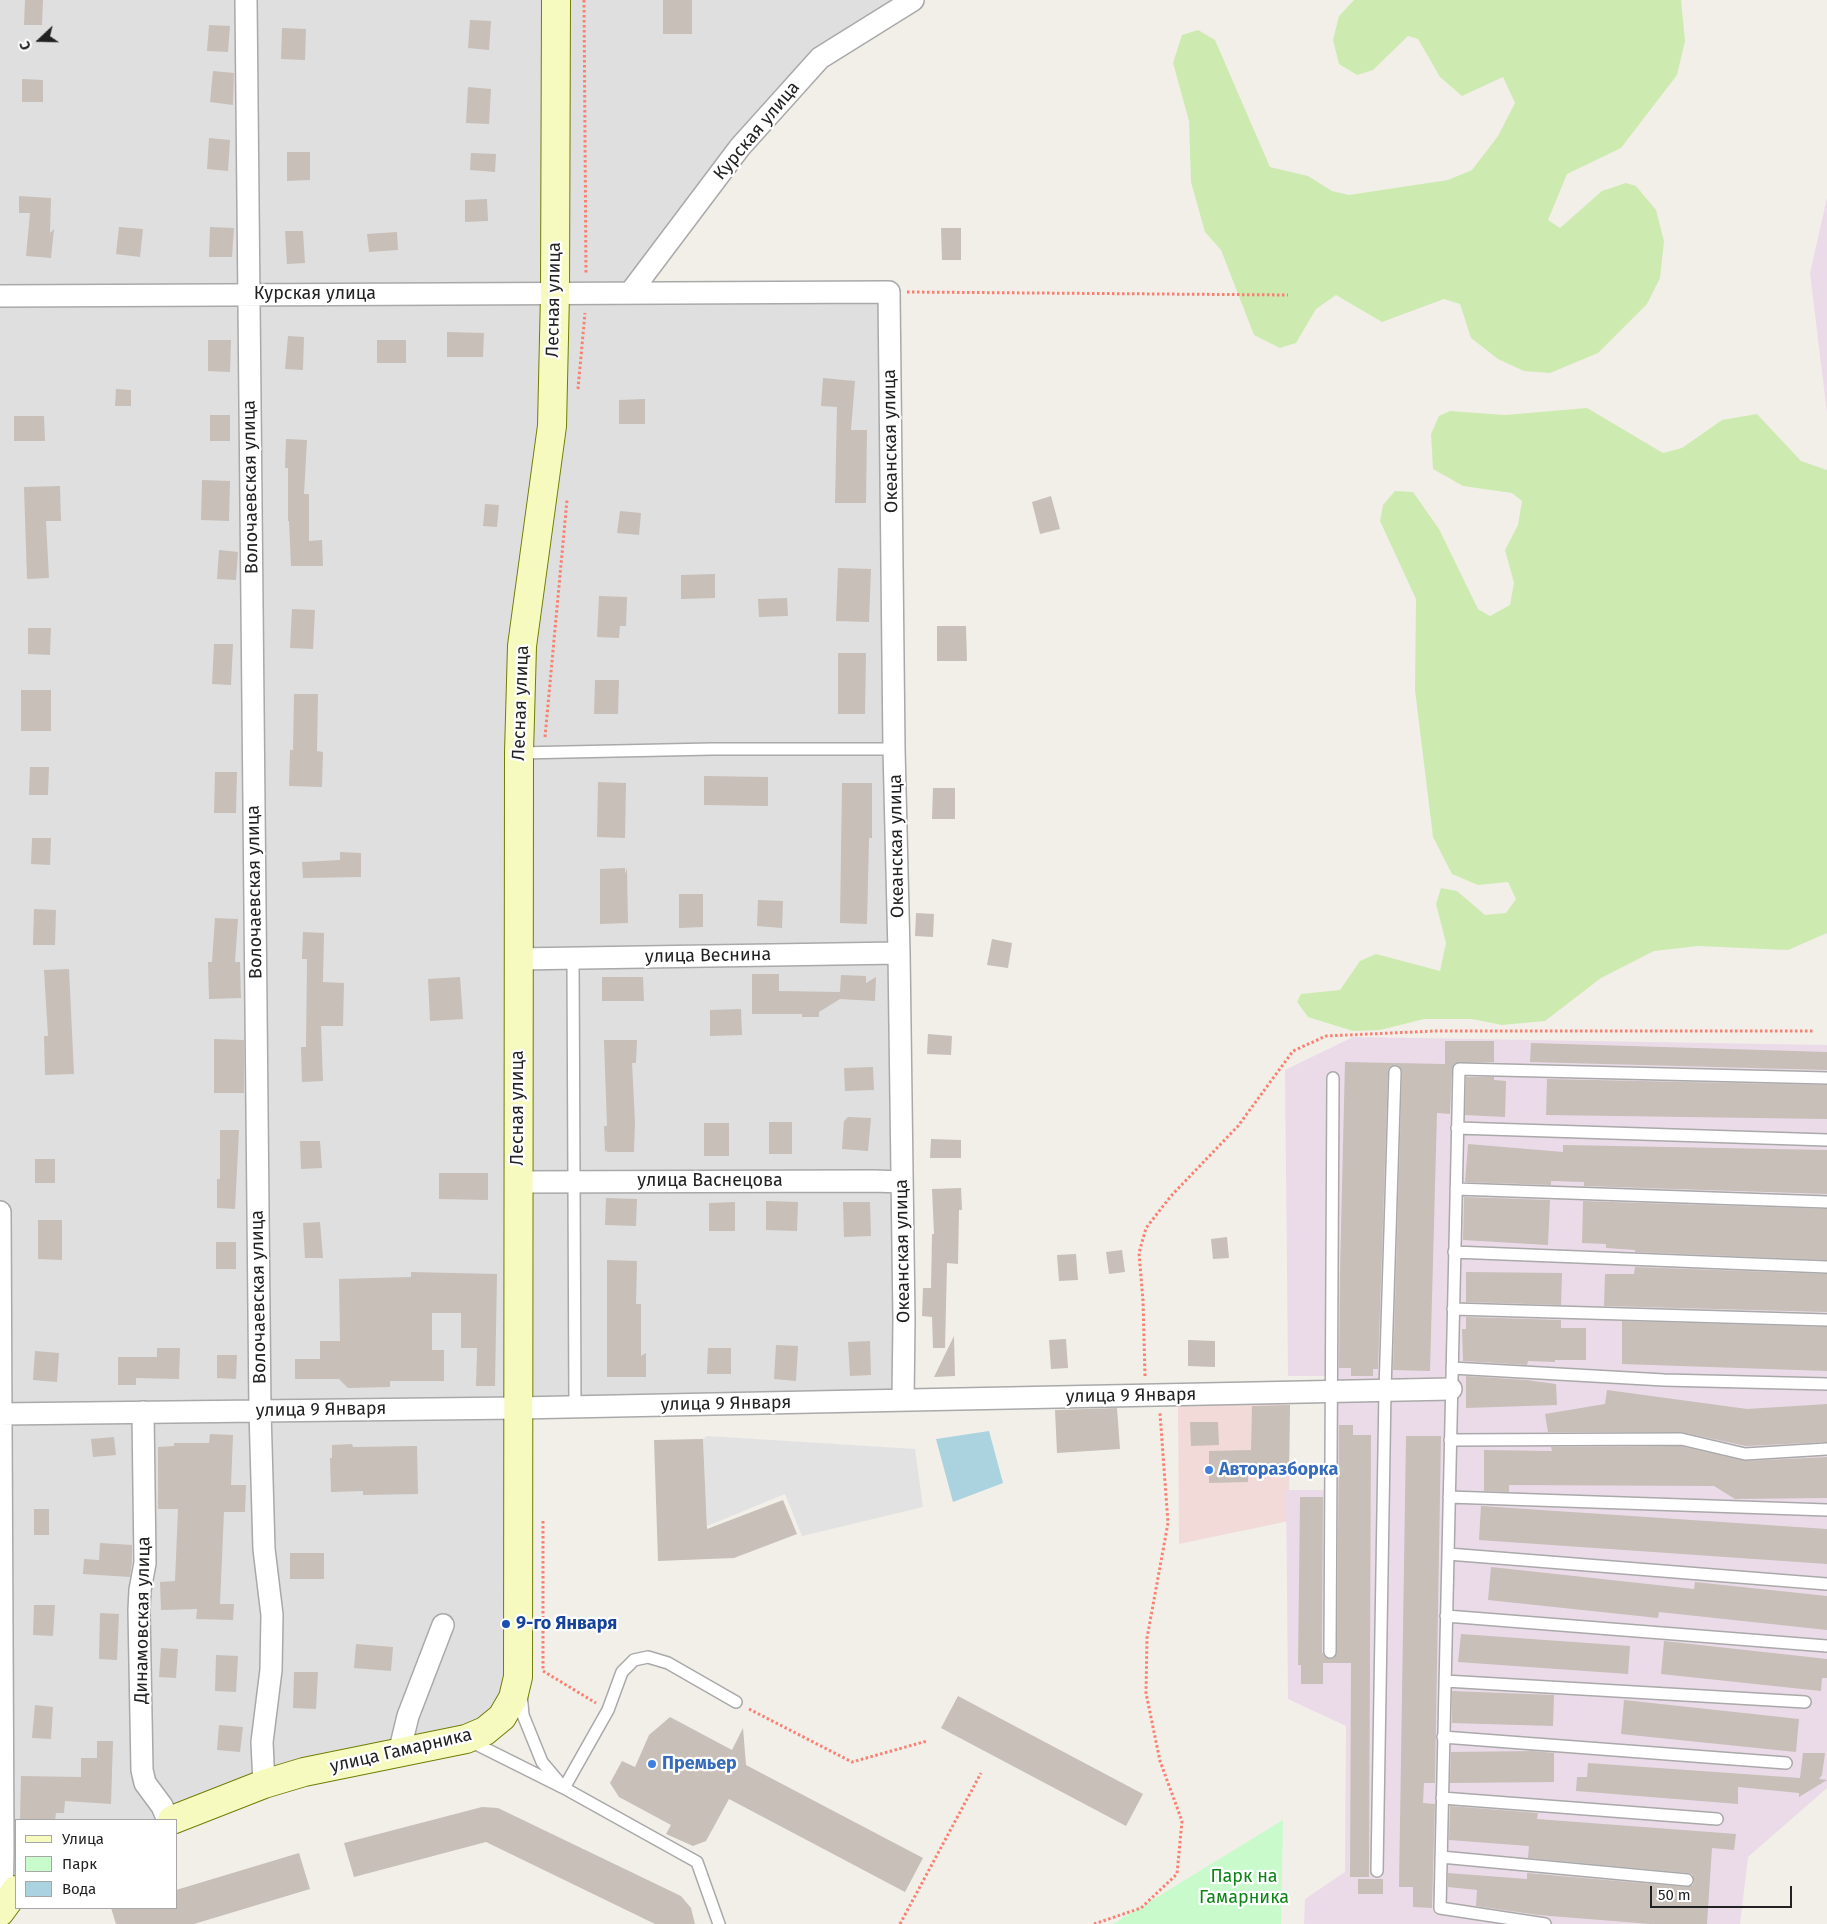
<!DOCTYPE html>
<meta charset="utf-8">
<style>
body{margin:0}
#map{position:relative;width:1827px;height:1924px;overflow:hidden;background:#f2efe9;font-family:"Fira Sans",sans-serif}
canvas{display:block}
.legend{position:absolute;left:15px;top:1819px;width:162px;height:90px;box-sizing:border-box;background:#fff;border:1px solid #a7a7a7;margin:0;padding:6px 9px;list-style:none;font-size:15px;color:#222}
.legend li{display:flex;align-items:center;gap:10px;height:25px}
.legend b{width:25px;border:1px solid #a7a7a7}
.north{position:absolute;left:15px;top:15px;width:50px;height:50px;-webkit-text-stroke:4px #fff;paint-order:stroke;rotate:249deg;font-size:14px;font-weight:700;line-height:20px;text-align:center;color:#222}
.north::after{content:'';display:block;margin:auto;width:18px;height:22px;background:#222;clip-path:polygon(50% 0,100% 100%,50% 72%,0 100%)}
.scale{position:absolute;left:1650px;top:1886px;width:142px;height:22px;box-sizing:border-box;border:2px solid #222;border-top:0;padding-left:6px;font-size:15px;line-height:18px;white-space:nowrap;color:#222;-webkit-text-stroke:4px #fff;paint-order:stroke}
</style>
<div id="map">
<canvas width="1827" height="1924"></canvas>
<ul class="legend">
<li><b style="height:6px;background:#f7fabf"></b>Улица</li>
<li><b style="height:14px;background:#c8facc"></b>Парк</li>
<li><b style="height:14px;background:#aad3df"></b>Вода</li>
</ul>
<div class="north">С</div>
<div class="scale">50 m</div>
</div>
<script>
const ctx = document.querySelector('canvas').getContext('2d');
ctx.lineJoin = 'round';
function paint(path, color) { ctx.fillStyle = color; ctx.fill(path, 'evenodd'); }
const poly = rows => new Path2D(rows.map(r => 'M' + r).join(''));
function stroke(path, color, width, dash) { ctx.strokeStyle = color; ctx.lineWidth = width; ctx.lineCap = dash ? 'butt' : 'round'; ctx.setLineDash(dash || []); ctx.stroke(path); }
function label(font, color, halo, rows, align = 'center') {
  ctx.font = font + ' "Fira Sans",sans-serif'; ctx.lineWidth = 4.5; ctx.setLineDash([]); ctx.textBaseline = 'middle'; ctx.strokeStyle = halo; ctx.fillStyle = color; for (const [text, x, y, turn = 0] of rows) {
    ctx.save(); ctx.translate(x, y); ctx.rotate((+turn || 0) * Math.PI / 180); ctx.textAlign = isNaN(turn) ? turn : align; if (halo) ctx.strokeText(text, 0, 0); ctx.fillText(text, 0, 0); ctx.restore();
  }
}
paint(poly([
 [0,0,913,0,820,58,630,293,889,292,903,1400,518,1408,519,1662,502,1717,172,1820,16,1820,16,1890,0,1912]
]), '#e0dfdf');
paint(poly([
 [1290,1401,1289,1521,1179,1544,1178,1404]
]), '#f2dad9');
paint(poly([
 [1827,198,1827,413,1810,273],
 [1353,1037,1827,1045,1827,1788,1748,1857,1740,1924,1304,1924,1305,1899,1345,1872,1346,1726,1288,1699,1286,1490,1326,1490,1326,1376,1288,1376,1285,1070]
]), '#ebdbe8');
paint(poly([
 [1354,0,1681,0,1685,41,1677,75,1621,148,1567,174,1548,220,1560,228,1602,191,1626,183,1636,186,1656,210,1664,241,1660,278,1647,304,1598,353,1550,373,1524,371,1498,359,1471,338,1460,304,1444,299,1382,322,1336,295,1316,309,1296,343,1280,348,1254,335,1221,250,1205,232,1191,182,1189,121,1173,63,1182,35,1198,30,1215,40,1270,167,1308,176,1332,191,1349,195,1448,180,1472,170,1498,136,1515,103,1503,77,1462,96,1440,77,1418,39,1408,36,1373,70,1357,75,1339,64,1333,40,1339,16],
 [1587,408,1663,453,1682,448,1722,420,1757,414,1801,461,1827,470,1827,933,1788,950,1698,946,1654,951,1601,978,1545,1021,1502,1025,1472,1019,1424,1019,1380,1030,1353,1031,1308,1017,1297,1002,1301,994,1340,990,1360,961,1376,954,1440,971,1446,943,1436,904,1441,888,1457,891,1485,915,1506,913,1516,899,1508,882,1478,885,1452,874,1433,837,1415,690,1416,599,1380,521,1383,505,1395,491,1413,492,1439,529,1478,609,1490,616,1510,605,1514,583,1505,550,1518,525,1522,501,1512,493,1463,486,1433,469,1431,434,1439,416,1450,411,1505,415]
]), '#cdebb0');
paint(poly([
 [1283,1820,1281,1924,1113,1924]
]), '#c8facc');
paint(poly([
 [707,1436,915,1449,923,1507,802,1536,785,1494,707,1526,703,1439]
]), '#e2e2e2');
paint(poly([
 [989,1431,1003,1483,953,1502,936,1439]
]), '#aad3df');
paint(poly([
 [25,0,43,0,42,25,24,25],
 [663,0,692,0,692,34,663,34],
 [470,20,491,21,489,50,468,48],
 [209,25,230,26,228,52,207,51],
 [282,28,306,29,305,60,281,59],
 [213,71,234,73,233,105,210,102],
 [22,79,43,80,43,102,22,102],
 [468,87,491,89,489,124,466,123],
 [209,138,230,140,228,171,207,169],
 [287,152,310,152,310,180,287,181],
 [471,153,496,154,495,172,470,170],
 [19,196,51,198,50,233,54,229,51,258,26,256,30,213,19,213],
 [487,199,488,221,465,222,465,200],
 [119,227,143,229,140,257,116,254],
 [210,227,234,228,232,257,209,257],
 [941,228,961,228,961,260,942,260],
 [285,231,303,231,305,263,287,264],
 [397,232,398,250,369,252,367,234],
 [447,332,484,333,483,357,447,357],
 [288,336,304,337,303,370,285,369],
 [208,340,231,340,230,372,208,371],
 [377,340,406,340,406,363,377,363],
 [823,378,855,381,851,430,867,430,866,503,835,503,837,407,821,406],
 [116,389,131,390,131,406,115,406],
 [645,399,645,424,619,424,619,400],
 [210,415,230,415,230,441,210,441],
 [14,416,44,416,45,441,14,441],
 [286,439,307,440,304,494,309,494,309,541,322,540,323,566,291,566,289,521,288,521,288,468,285,468],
 [202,480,230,481,229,521,201,520],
 [60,486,61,521,46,521,49,578,27,579,24,487],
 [1051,496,1060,529,1040,534,1032,502],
 [485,504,499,505,497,527,483,526],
 [620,511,641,513,639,535,617,533],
 [219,550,238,552,236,580,217,579],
 [838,568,871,569,869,622,836,621],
 [715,574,715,598,681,599,681,575],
 [599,596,627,597,626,626,620,626,619,638,597,637],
 [787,598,788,616,759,617,758,599],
 [292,609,315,610,313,649,290,648],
 [937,626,966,626,967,661,937,661],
 [28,628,51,628,50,655,28,654],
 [214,644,233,644,231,685,212,684],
 [838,653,866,653,865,714,838,714],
 [595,680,619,680,618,714,594,714],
 [21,690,51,690,51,731,21,731],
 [294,694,318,694,317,751,323,752,322,787,289,786,290,750,293,750],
 [30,767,49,767,48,795,29,795],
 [215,772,237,772,236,813,214,813],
 [704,776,768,777,768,806,704,805],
 [598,782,626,783,625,838,597,837],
 [842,783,872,783,872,838,869,838,867,924,840,923],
 [933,788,955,788,955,819,932,819],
 [32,838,51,838,50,865,31,864],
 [340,852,361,853,361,877,303,878,302,862,340,860],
 [625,868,625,874,627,868,628,923,600,924,600,869],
 [679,894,703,894,703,927,679,928],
 [758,900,783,901,782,928,757,926],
 [34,909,56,910,55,945,33,945],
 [916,913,934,914,933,937,915,936],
 [215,918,238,919,235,962,240,962,241,998,209,999,208,962,212,962],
 [303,932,324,933,323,982,344,983,343,1026,321,1026,323,1081,302,1082,301,1047,306,1047,307,959,302,959],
 [992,939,1012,943,1008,968,987,965],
 [69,969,74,1074,45,1075,44,1036,48,1036,44,970],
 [752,974,779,974,779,991,840,992,841,975,866,976,866,983,876,977,875,1001,840,999,819,1012,819,1017,802,1017,802,1014,752,1014],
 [460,977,463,1019,430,1021,428,979],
 [602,977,643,977,644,1001,602,1001],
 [741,1009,742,1035,710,1036,710,1010],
 [928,1034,952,1036,951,1055,927,1054],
 [214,1039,244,1040,244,1093,214,1093],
 [604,1040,637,1040,636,1063,632,1063,635,1122,634,1152,607,1152,607,1150,605,1152,604,1126,607,1126],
 [1445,1041,1494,1041,1494,1062,1455,1063,1452,1069,1450,1114,1437,1113,1430,1371,1393,1370,1402,1072,1399,1066,1395,1065,1389,1068,1388,1072,1378,1369,1373,1369,1373,1376,1351,1376,1351,1368,1339,1368,1340,1270,1345,1062,1445,1064],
 [1531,1043,1827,1052,1827,1070,1530,1062],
 [873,1067,874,1090,845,1091,844,1068],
 [1466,1077,1494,1077,1494,1080,1506,1081,1505,1117,1465,1115],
 [1547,1079,1827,1085,1827,1119,1546,1115],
 [848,1117,871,1118,868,1151,842,1149,844,1121],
 [769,1122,792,1122,792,1154,769,1154],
 [704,1123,729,1123,729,1156,704,1156],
 [220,1130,239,1130,235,1209,217,1208,217,1179,220,1179],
 [931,1139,961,1140,961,1158,930,1158],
 [300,1141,320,1141,322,1168,301,1169],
 [1468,1144,1563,1152,1563,1145,1827,1150,1827,1194,1584,1186,1584,1182,1551,1181,1551,1185,1465,1182],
 [35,1159,55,1159,55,1183,35,1183],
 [439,1173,488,1173,488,1200,439,1199],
 [961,1188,962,1210,959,1210,958,1264,947,1263,945,1348,933,1348,932,1317,922,1316,923,1288,931,1288,932,1234,934,1234,932,1189],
 [1464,1197,1550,1200,1548,1245,1463,1240],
 [606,1198,637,1199,636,1226,605,1225],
 [766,1201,798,1202,797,1231,766,1230],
 [1583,1201,1827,1209,1827,1260,1635,1252,1635,1250,1606,1248,1606,1244,1582,1243],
 [735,1202,735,1231,709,1231,709,1203],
 [843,1202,870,1202,871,1236,844,1237],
 [38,1220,62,1220,62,1260,38,1259],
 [320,1222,323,1258,305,1258,303,1223],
 [1227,1237,1229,1258,1213,1259,1211,1239],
 [216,1242,236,1242,236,1269,216,1269],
 [1122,1250,1125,1272,1109,1274,1106,1252],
 [1076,1254,1078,1280,1059,1281,1057,1255],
 [607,1260,637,1261,636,1304,641,1304,641,1356,646,1353,646,1377,607,1377],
 [1635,1267,1827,1274,1827,1312,1604,1306,1605,1274,1634,1274],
 [411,1272,497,1274,495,1386,476,1386,477,1348,461,1348,461,1313,432,1313,432,1350,444,1350,444,1381,390,1381,390,1387,348,1388,339,1379,295,1379,295,1359,320,1359,320,1341,340,1341,339,1279,411,1277],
 [1466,1272,1562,1273,1561,1305,1466,1302],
 [1466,1317,1561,1320,1561,1328,1586,1328,1586,1360,1555,1360,1555,1362,1528,1361,1527,1365,1463,1361,1462,1329,1466,1329],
 [1622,1321,1827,1327,1827,1371,1622,1364],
 [954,1336,955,1376,934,1377],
 [1066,1339,1068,1368,1051,1369,1049,1340],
 [1188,1340,1215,1341,1215,1367,1188,1366],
 [870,1341,871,1375,850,1376,848,1342],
 [776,1345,798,1346,796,1381,774,1379],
 [157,1348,180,1348,179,1379,136,1378,136,1385,118,1385,118,1357,157,1357],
 [708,1348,731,1348,731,1374,707,1374],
 [35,1351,59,1353,57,1382,33,1380],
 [217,1355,237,1355,236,1379,217,1378],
 [1466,1376,1526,1380,1556,1384,1557,1405,1466,1408],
 [1607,1390,1747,1409,1827,1404,1827,1442,1746,1446,1681,1432,1548,1432,1545,1414,1605,1404],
 [1290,1405,1289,1468,1248,1467,1248,1482,1209,1483,1209,1451,1251,1450,1252,1406],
 [1117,1408,1120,1449,1057,1453,1055,1410],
 [1190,1422,1218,1422,1219,1445,1191,1446],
 [1339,1425,1353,1425,1353,1435,1371,1435,1369,1877,1350,1877,1351,1663,1323,1663,1323,1684,1301,1684,1301,1665,1298,1665,1300,1497,1323,1497,1322,1652,1324,1656,1329,1659,1334,1658,1337,1653],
 [210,1434,233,1435,231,1485,246,1485,245,1512,224,1512,220,1604,234,1604,233,1620,196,1619,197,1609,161,1610,160,1582,175,1581,178,1509,158,1509,158,1447,174,1446,174,1443,209,1443],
 [1406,1436,1441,1436,1435,1783,1424,1783,1423,1803,1435,1804,1432,1908,1413,1907,1413,1887,1399,1887],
 [114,1437,116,1455,93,1457,91,1439],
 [703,1439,707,1529,783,1500,797,1534,734,1558,658,1561,654,1440],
 [352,1444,353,1447,417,1446,418,1494,363,1495,363,1491,331,1492,330,1458,332,1458,332,1445],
 [1680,1446,1745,1461,1827,1457,1827,1498,1735,1499,1714,1486,1509,1485,1509,1492,1484,1491,1484,1450,1552,1451,1551,1447],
 [1481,1506,1827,1529,1827,1564,1479,1540],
 [34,1509,49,1509,49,1535,34,1535],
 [100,1543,132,1545,132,1562,130,1577,83,1574,84,1559,99,1560],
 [290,1553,324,1553,324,1579,290,1579],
 [1491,1567,1694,1589,1695,1582,1827,1596,1827,1630,1659,1612,1658,1618,1488,1600],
 [34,1605,55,1605,53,1636,33,1635],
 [100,1613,119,1614,117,1660,99,1659],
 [1461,1634,1630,1646,1628,1674,1458,1662],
 [1664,1641,1827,1659,1827,1678,1822,1678,1821,1691,1661,1674],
 [356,1644,393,1647,391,1671,354,1668],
 [161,1648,178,1649,176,1678,159,1677],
 [216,1655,238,1656,236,1692,215,1691],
 [294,1672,318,1672,316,1709,293,1708],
 [1452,1691,1554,1695,1553,1726,1452,1723],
 [958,1696,1143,1794,1126,1826,941,1728],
 [1624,1700,1799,1719,1796,1752,1621,1734],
 [35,1705,53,1707,51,1739,32,1738],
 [670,1717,732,1750,743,1728,746,1765,923,1858,905,1892,729,1799,706,1841,693,1846,666,1834,671,1825,619,1797,610,1783,622,1761,635,1767,649,1735],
 [219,1725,243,1727,240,1752,217,1750],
 [97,1741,113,1741,111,1804,65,1801,64,1813,56,1813,55,1820,20,1820,21,1776,81,1777,81,1758,97,1758],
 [1533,1751,1554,1753,1554,1782,1450,1783,1451,1752],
 [1803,1753,1825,1753,1822,1775,1819,1779,1827,1780,1799,1797,1799,1793,1738,1787,1738,1804,1576,1791,1577,1777,1587,1777,1588,1763,1800,1778],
 [1450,1806,1538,1813,1537,1819,1736,1834,1734,1850,1712,1848,1707,1924,1651,1924,1538,1915,1476,1906,1477,1890,1448,1887,1448,1873,1527,1879,1527,1873,1686,1887,1693,1885,1694,1880,1692,1874,1688,1873,1528,1858,1529,1846,1449,1840],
 [482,1807,498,1808,681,1896,691,1908,695,1924,655,1924,486,1842,354,1877,344,1843],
 [299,1853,310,1889,194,1924,116,1924,111,1908,176,1908,176,1890],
 [1358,1879,1383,1879,1383,1894,1358,1894]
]), '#c7bfb8');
const lane = poly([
 [519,753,712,749,894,749],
 [573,958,575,1407],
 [1457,1128,1827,1140],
 [1456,1189,1827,1202],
 [1454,1252,1827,1267],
 [1453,1309,1827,1320],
 [1452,1368,1664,1380,1827,1384],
 [1450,1440,1681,1439,1745,1454,1827,1449],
 [1449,1497,1827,1510],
 [1448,1554,1827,1584],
 [1446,1616,1827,1646],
 [1330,1652,1333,1078],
 [1445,1681,1805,1702],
 [521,1693,523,1715,542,1762,564,1788,608,1710,622,1672,634,1660,648,1657,668,1663,736,1702],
 [1443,1737,1786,1763],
 [470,1741,564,1788,697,1862,719,1924],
 [1442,1798,1717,1819],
 [1441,1857,1687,1880],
 [1377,1871,1385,1390,1395,1072],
 [1545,1924,1440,1908,1459,1069,1827,1078]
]);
const street = poly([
 [246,0,260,1411,264,1549,272,1615,271,1670,262,1742,264,1784],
 [630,293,740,147,820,58,913,0],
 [0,296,889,292,894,749,899,953,904,1320,903,1400],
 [517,959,899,953],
 [518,1182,874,1181,901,1182],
 [0,1212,3,1850,2,1907],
 [143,1412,145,1563,140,1590,139,1610,142,1770,145,1783,162,1806,168,1820],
 [0,1414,518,1408,1451,1389],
 [399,1753,408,1716,443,1625]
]);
const secondary = poly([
 [172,1820,264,1784,304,1772,466,1739,485,1731,502,1717,513,1698,518,1677,519,753,522,646,552,426,555,294,556,0],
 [0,1912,16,1890]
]);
stroke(lane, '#a9a9a9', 14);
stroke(street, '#a9a9a9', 24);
stroke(secondary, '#707d05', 30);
stroke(poly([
 [584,0,586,274],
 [907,292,1288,295],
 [578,389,585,313],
 [545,737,567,500],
 [1145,1376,1143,1301,1139,1253,1146,1228,1171,1196,1238,1126,1293,1051,1326,1036,1435,1031,1814,1031],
 [543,1521,543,1671,596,1703],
 [749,1709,852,1762,927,1741],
 [900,1924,981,1773],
 [1094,1924,1141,1908,1177,1874,1182,1821,1160,1761,1146,1693,1147,1638,1168,1523,1160,1413]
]), '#fa8072', 3, [2.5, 2.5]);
stroke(lane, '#fff', 11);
stroke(street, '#fff', 21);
stroke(secondary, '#f7fabf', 28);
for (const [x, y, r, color] of [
 [1209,1470,5,"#3f7fe0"],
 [506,1624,5,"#1a4fb4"],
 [652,1764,5,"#3f7fe0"]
]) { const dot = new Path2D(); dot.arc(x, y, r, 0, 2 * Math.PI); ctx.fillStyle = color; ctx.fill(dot); stroke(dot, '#fff', 2); }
label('18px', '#222', '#fff', [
 ["Курская улица",757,131,-50],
 ["Курская улица",315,294],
 ["Лесная улица",554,300,-89],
 ["Океанская улица",891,441,-91],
 ["Волочаевская улица",251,487,-91],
 ["Лесная улица",521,703,-88],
 ["Океанская улица",897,846,-91],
 ["Волочаевская улица",255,892,-91],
 ["улица Веснина",708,956,-1],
 ["Лесная улица",518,1108,-90],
 ["улица Васнецова",710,1181],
 ["Океанская улица",903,1251,-91],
 ["Волочаевская улица",259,1297,-91],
 ["улица 9 Января",1131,1396,-1],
 ["улица 9 Января",726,1404,-1],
 ["улица 9 Января",321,1410,-1],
 ["Динамовская улица",143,1620,-89],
 ["улица Гамарника",401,1751,-13]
]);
label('bold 18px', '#366cbe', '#fff', [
 ["Авторазборка",1219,1470],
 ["Премьер",662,1764]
], 'left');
label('bold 18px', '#164399', '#fff', [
 ["9-го Января",516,1624]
], 'left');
label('18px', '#0c8416', '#fff', [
 ["Парк на",1244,1877],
 ["Гамарника",1244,1898]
]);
</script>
